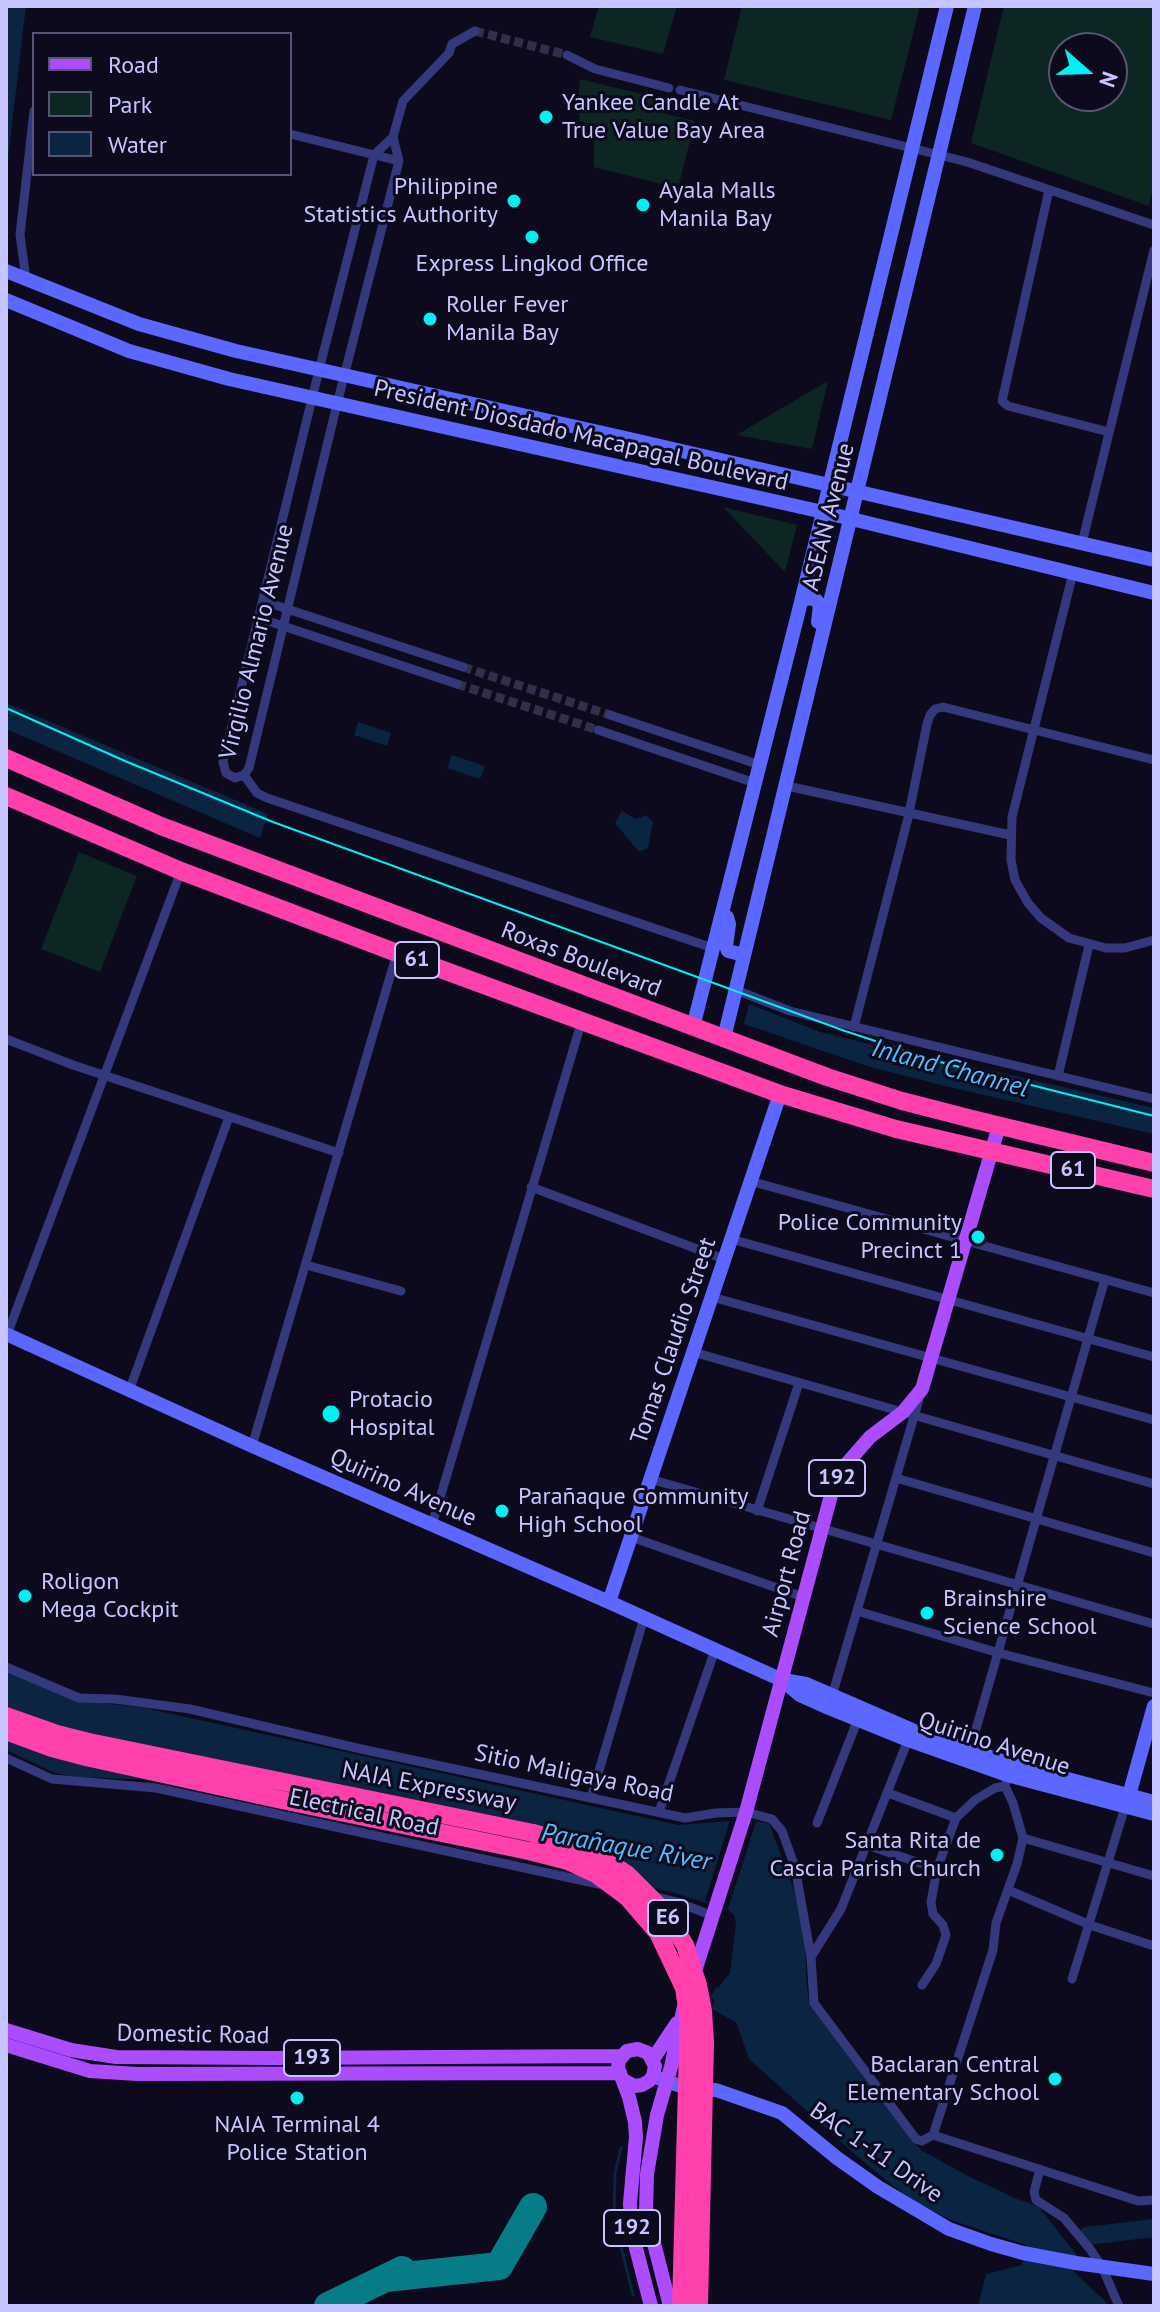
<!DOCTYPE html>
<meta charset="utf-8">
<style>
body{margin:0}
#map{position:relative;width:1160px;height:2312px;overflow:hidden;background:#0c0a1c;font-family:"PT Sans",sans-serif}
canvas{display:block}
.frame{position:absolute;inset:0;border:8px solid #c7c5ff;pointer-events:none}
.legend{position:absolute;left:32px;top:32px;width:260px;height:144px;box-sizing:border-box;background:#0c0a1c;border:2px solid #575577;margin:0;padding:10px 14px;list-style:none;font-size:24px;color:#c7c5ff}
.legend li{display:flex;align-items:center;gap:16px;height:40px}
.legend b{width:40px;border:2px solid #575577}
.north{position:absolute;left:1048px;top:32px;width:80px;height:80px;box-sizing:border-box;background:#0c0a1c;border:2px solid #575577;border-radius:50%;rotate:110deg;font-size:22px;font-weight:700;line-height:32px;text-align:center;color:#c7c5ff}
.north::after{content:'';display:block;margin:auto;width:28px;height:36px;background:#00eff0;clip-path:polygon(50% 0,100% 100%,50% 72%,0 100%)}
</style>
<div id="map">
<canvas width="1160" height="2312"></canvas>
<div class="frame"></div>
<ul class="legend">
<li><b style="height:10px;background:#ac4cff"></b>Road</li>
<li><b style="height:22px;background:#0d2623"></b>Park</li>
<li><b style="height:22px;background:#0a2441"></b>Water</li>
</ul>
<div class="north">N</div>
</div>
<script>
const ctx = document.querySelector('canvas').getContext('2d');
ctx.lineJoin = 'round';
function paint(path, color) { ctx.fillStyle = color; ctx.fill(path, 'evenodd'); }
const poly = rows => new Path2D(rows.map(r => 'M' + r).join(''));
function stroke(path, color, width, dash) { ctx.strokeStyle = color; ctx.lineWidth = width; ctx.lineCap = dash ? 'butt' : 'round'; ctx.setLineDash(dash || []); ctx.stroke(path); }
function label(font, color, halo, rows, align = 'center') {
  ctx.font = font + ' "PT Sans",sans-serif'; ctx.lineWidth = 6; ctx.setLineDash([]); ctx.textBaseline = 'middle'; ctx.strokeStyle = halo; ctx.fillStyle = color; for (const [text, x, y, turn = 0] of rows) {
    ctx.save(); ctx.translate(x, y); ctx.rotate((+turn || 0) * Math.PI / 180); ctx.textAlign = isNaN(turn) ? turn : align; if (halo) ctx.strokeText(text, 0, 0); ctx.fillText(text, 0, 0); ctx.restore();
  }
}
paint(poly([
 [599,6,677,6,663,54,590,37],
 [742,6,920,6,891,120,724,80],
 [1004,6,1154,6,1154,183,1149,206,971,143],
 [1112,48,1112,96,1064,96,1064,48],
 [580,79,665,100,662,113,695,121,678,188,594,167,594,125,580,121,578,105],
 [828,381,812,449,737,435,765,418],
 [723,507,797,525,785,572],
 [79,852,137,876,100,972,41,949]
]), '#0d2623');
paint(poly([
 [6,6,26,6,6,175],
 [6,703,268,814,260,838,6,729],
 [358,722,391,733,387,746,354,735],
 [452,755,485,766,480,779,447,768],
 [622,811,636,819,646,815,653,822,648,848,639,852,615,823],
 [749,1004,820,1032,915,1055,1003,1073,1154,1108,1154,1134,949,1087,870,1067,744,1024],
 [6,1669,77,1700,145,1708,678,1825,742,1820,769,1823,795,1893,805,1942,807,1988,809,2000,816,2012,884,2100,902,2127,921,2150,968,2176,1017,2199,1038,2206,1077,2255,1074,2272,1106,2302,1107,2306,978,2306,986,2274,1022,2265,1026,2245,951,2220,912,2201,858,2157,749,2059,736,2022,711,2009,715,2001,711,1997,716,1987,718,1988,730,1973,736,1923,734,1915,729,1910,671,1892,454,1844,238,1800,156,1780,76,1777,55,1773,6,1750]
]), '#0a2441');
paint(poly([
 [737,1816,756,1822,728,1909,705,1901,731,1817]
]), '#0c0a1c');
stroke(poly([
 [621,2148,615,2173,614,2219,633,2295]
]), '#0a2441', 3);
stroke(poly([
 [1087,2236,1154,2228]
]), '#0a2441', 18);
stroke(poly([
 [386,2278,499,2266,533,2207],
 [328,2306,402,2270]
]), '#067c86', 28);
stroke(poly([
 [475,31,567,55],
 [463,667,610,715],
 [457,684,598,730]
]), '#312f49', 9, [9, 4.5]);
stroke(poly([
 [567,55,595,69,669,88],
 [680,90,967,162,1154,225],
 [290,134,399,161],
 [393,137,374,155,319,370,223,762,226,773,235,778,244,775,249,768,337,404,399,161,393,137,403,101,449,53,452,44,475,31],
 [1049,190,1002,401,1008,406,1109,432],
 [26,279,20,235,34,111],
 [1082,543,1154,250],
 [1073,573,1012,817,1011,860,1015,880,1028,903,1041,918,1069,938,1106,948,1125,948,1154,940],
 [263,601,463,667],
 [259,618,457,684],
 [610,715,760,765],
 [598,730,755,783],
 [244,775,257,793,267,798,713,948],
 [787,786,1010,835],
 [736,990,790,1011,1154,1099],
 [854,1027,908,818,927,724,930,715,935,709,943,707,1154,760],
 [6,1039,73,1065,339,1153],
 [1058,1076,1089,945],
 [750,1181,1154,1293],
 [531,1187,724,1259],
 [731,1239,1154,1357],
 [306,1265,401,1291],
 [712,1297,1154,1420],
 [7,1335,181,871],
 [693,1352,1154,1484],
 [129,1391,229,1117],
 [252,1446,397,953],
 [896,1478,1154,1553],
 [650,1479,1154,1624],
 [757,1511,799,1383],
 [432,1525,582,1020],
 [631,1537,803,1597],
 [857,1611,999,1653,1154,1693],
 [6,1667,79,1698,115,1699,190,1709,361,1749,685,1818,716,1813,746,1812,772,1819,782,1831,795,1867,811,1957,814,2003,916,2139,922,2141,933,2135,993,1950,996,1923,1017,1864,1023,1838,1013,1803,1005,1786,1009,1770],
 [832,1696,920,1396],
 [970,1750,1105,1279],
 [6,1758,52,1779,156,1788,603,1885],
 [888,1793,956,1818],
 [591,1798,644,1618],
 [659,1812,715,1650],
 [817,1823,858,1719],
 [1023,1838,1154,1876],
 [867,1845,937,1869],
 [1008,1890,1090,1925,1154,1946],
 [653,1896,677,1902,713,1916],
 [811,1957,841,1909,908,1740],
 [1072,1979,1125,1807],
 [922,1985,936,1964,946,1935,943,1925,933,1914,931,1902,937,1869,956,1818,975,1800,995,1788,1005,1786],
 [933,2135,1138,2201,1154,2200],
 [1040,2169,1034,2192,1036,2200,1064,2218,1090,2249,1102,2267,1119,2306]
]), '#34387d', 9);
stroke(poly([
 [6,271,139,324,236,351,621,437,1154,560],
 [6,300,129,351,229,379,823,512,1154,593],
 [802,600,810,598,816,600,820,605,818,622],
 [727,917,729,924,726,946,728,951,744,955],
 [693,1027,798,614,947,6],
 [724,1038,975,6],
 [6,1334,252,1446,609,1602,782,1680,800,1695,829,1708,908,1740,1007,1775,1154,1814],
 [609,1602,780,1094],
 [783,1680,806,1684,912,1730,1011,1764,1154,1802],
 [1126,1806,1154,1706],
 [658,2078,686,2088,716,2090,782,2113,837,2158,878,2187,949,2229,991,2244,1023,2253,1076,2263,1154,2274]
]), '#5c67ff', 14);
stroke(poly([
 [694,1974,746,1812,834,1484,842,1469,870,1437,903,1412,922,1389,999,1126],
 [6,2030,71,2050,116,2057,271,2058,622,2056],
 [6,2045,90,2071,137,2074,618,2073],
 [653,2059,677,2023],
 [623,2080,634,2086,642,2085,649,2081,653,2076,655,2066,648,2053,638,2049,627,2051,619,2060,618,2068,629,2097,635,2122,636,2137,630,2203,631,2221,636,2248,651,2306],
 [670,2306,646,2212,647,2174,657,2115,671,2067,684,2006]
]), '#ac4cff', 14);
stroke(poly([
 [6,758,161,826,827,1077,902,1101,976,1120,1154,1163],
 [6,796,181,871,397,953,780,1094,896,1129,1154,1189],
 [6,1716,57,1734,89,1742,533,1833],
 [6,1731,52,1748,86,1757,277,1799,529,1851]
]), '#ff40ad', 18);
stroke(poly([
 [6,708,125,761,273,822,845,1031,936,1061,1154,1116]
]), '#00eff0', 2);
stroke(poly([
 [533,1833,575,1845,603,1858,628,1875,660,1907,685,1945,698,1985,703,2011,705,2042,699,2306],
 [529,1851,568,1861,596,1874,627,1897,658,1933,684,1988,688,2014,688,2049,681,2306]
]), '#ff40ad', 18);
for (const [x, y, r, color] of [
 [546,117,8,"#00eff0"],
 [514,201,8,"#00eff0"],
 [643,205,8,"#00eff0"],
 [532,237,8,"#00eff0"],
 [430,319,8,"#00eff0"],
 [978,1237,8,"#00eff0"],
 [331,1414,10,"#00eff0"],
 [502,1511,8,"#00eff0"],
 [25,1596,8,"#00eff0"],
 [927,1613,8,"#00eff0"],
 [997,1855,8,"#00eff0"],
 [1055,2079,8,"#00eff0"],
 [297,2098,8,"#00eff0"]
]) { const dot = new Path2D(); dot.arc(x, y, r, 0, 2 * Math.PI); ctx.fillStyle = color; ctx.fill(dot); stroke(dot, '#0c0a1c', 3); }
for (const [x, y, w] of [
 [417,960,44],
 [1073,1170,44],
 [837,1478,56],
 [668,1918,40],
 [312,2058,56],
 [632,2228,56]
]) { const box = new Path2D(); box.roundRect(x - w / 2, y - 18, w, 36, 6); ctx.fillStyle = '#0c0a1c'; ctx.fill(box); stroke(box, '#c7c5ff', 2); }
label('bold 22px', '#c7c5ff', null, [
 ["61",417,960],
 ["61",1073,1170],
 ["192",837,1478],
 ["E6",668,1918],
 ["193",312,2058],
 ["192",632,2228]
]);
label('24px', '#c7c5ff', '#0c0a1c', [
 ["Yankee Candle At",562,103],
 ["True Value Bay Area",562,131],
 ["Philippine",498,187,"right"],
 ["Statistics Authority",498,215,"right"],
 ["Ayala Malls",659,191],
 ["Manila Bay",659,219],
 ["Express Lingkod Office",532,264,"center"],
 ["Roller Fever",446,305],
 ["Manila Bay",446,333],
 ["Police Community",962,1223,"right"],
 ["Precinct 1",962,1251,"right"],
 ["Protacio",349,1400],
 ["Hospital",349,1428],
 ["Parañaque Community",518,1497],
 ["High School",518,1525],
 ["Roligon",41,1582],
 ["Mega Cockpit",41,1610],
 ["Brainshire",943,1599],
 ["Science School",943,1627],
 ["Santa Rita de",981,1841,"right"],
 ["Cascia Parish Church",981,1869,"right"],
 ["Baclaran Central",1039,2065,"right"],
 ["Elementary School",1039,2093,"right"],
 ["NAIA Terminal 4",297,2125,"center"],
 ["Police Station",297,2153,"center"]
], 'left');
label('24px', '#c7c5ff', '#0c0a1c', [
 ["President Diosdado Macapagal Boulevard",581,436,13],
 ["ASEAN Avenue",829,517,-76],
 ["Virgilio Almario Avenue",257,642,-76],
 ["Roxas Boulevard",581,960,21],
 ["Tomas Claudio Street",674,1341,-71],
 ["Quirino Avenue",403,1488,24],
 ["Airport Road",787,1574,-75],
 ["Quirino Avenue",994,1744,18],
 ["Sitio Maligaya Road",574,1774,12],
 ["NAIA Expressway",429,1787,11],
 ["Electrical Road",364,1813,12],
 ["Domestic Road",193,2035,1],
 ["BAC 1-11 Drive",876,2153,35]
]);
label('italic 26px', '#53bfff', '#0c0a1c', [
 ["Inland Channel",950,1069,15],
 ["Parañaque River",626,1848,10]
]);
</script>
